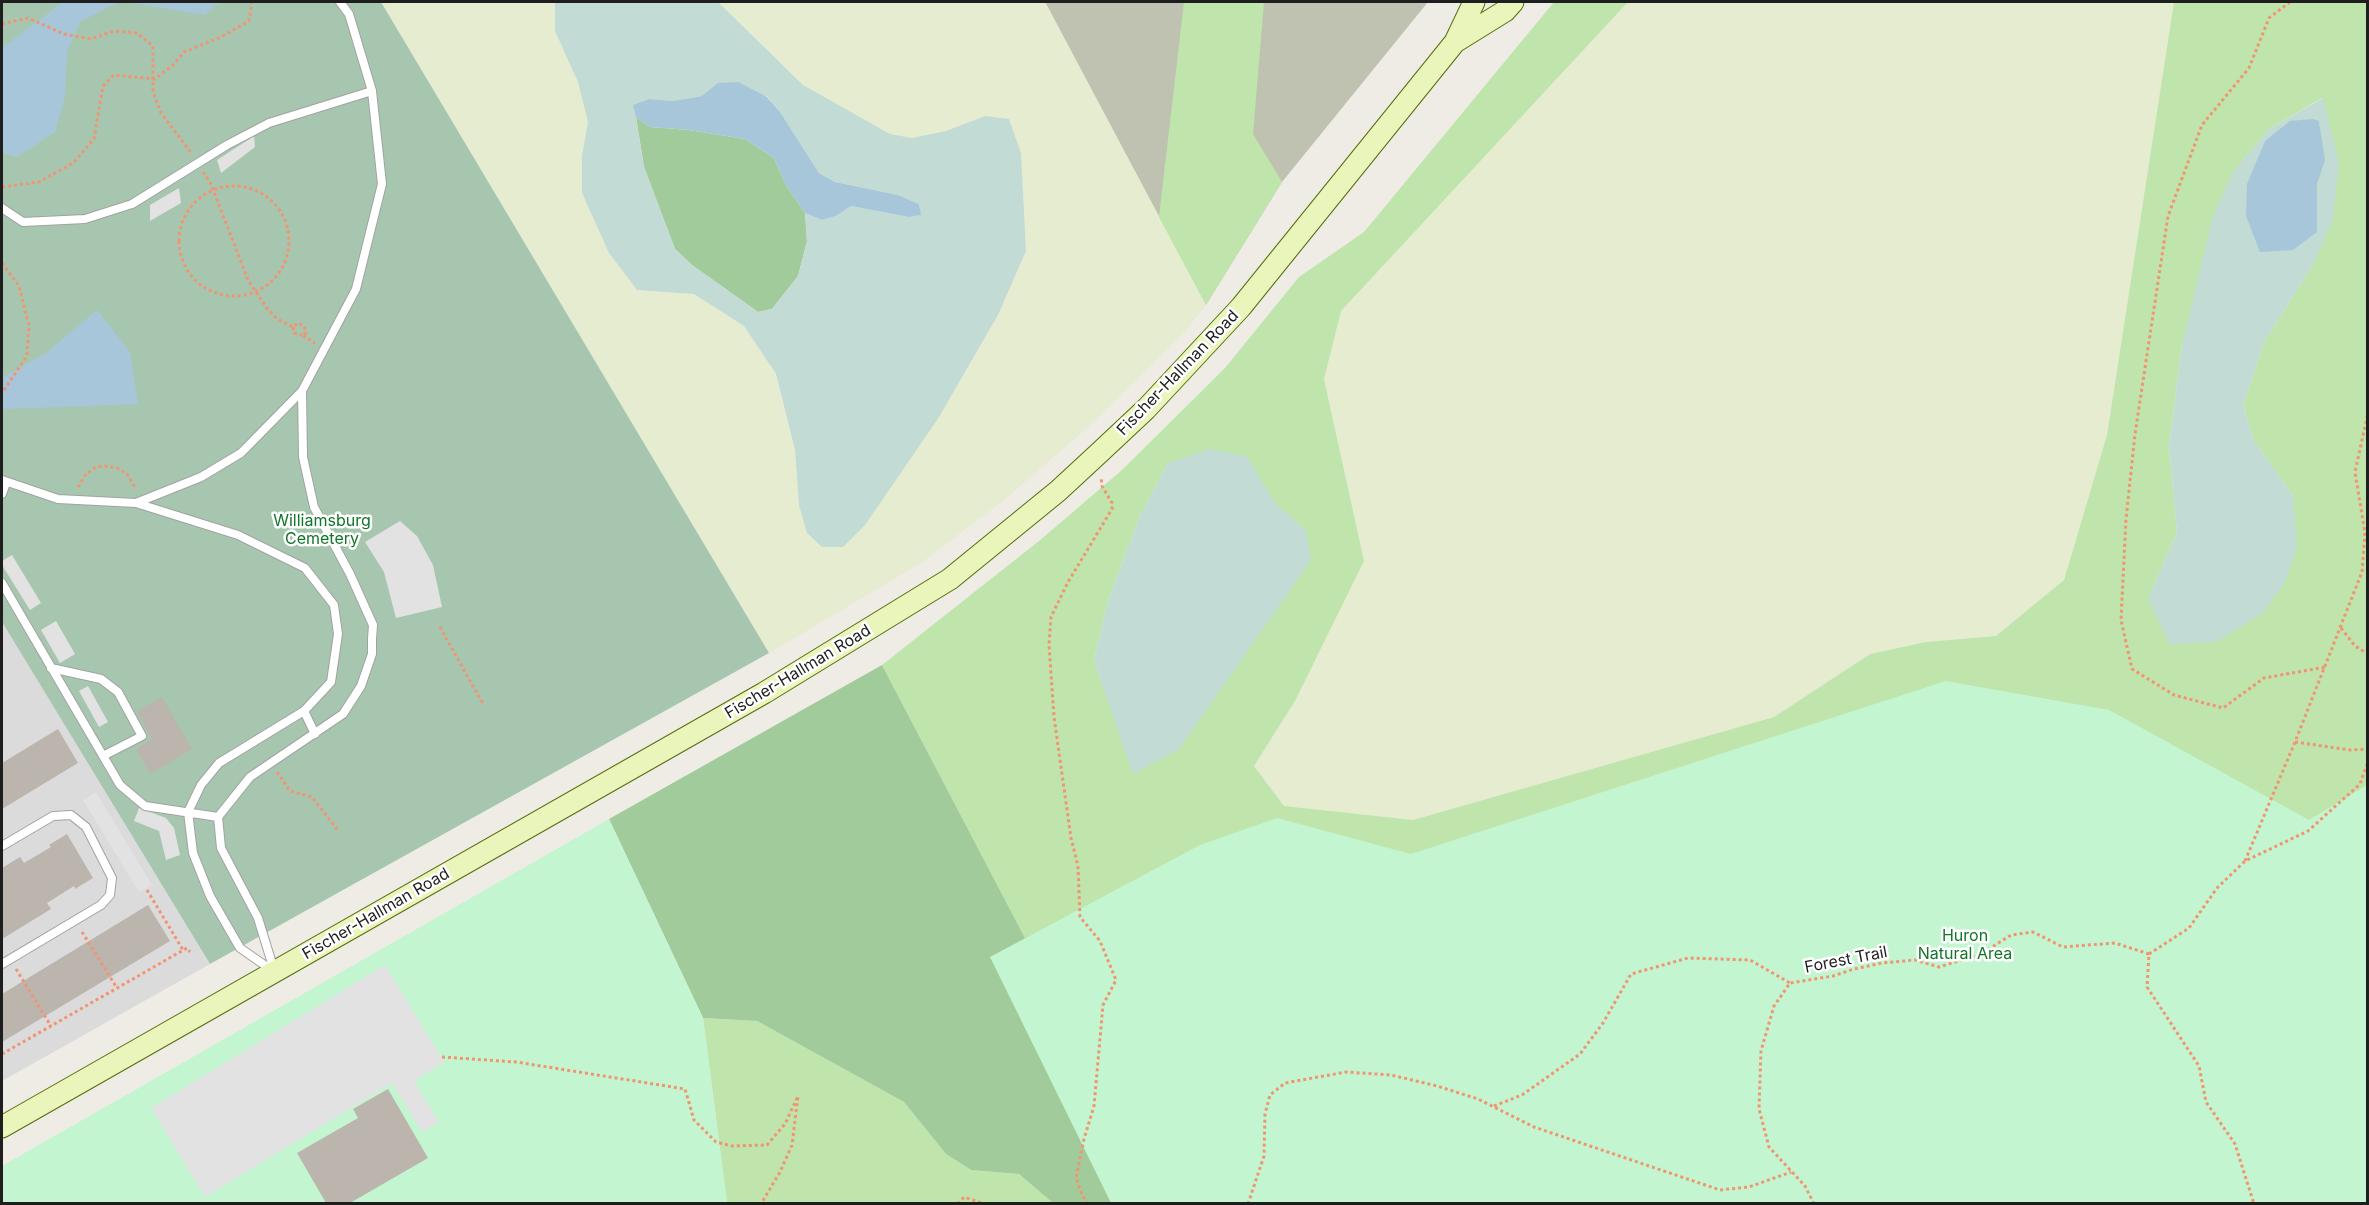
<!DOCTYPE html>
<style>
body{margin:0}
#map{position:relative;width:2369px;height:1205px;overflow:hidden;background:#eeece4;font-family:Inter,sans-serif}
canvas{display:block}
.frame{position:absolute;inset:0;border:3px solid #1e1e1e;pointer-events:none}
</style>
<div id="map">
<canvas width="2369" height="1205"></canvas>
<div class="frame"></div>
</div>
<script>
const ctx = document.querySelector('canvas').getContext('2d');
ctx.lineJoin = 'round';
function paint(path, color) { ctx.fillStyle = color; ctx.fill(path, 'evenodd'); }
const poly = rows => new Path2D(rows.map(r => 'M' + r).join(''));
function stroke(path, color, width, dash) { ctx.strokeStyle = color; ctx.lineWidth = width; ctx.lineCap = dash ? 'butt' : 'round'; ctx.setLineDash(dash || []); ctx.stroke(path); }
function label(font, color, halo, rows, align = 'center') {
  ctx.font = font + ' Inter,sans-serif'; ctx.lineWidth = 5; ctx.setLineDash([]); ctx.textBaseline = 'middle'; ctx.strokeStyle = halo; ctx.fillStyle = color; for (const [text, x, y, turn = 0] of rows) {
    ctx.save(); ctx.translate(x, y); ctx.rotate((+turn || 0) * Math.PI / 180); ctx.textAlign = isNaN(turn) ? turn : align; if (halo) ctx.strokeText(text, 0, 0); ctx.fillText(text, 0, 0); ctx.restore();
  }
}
paint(poly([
 [2,622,210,964,2,1081]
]), '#dcdbdb');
paint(poly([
 [1045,2,1428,2,1282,182,1206,305]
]), '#bfc2b0');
paint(poly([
 [381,2,555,2,555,31,578,82,588,122,582,156,582,193,609,253,637,290,694,294,744,326,775,374,795,450,799,505,939,417,998,315,1026,251,1021,153,1009,119,985,116,946,131,912,138,890,134,803,85,718,2,1045,2,1206,305,1186,330,1086,429,1004,500,921,563,769,653],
 [1628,2,2174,2,2107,435,2064,580,1996,636,1926,642,1870,654,1774,717,1413,820,1284,806,1254,766,1295,701,1364,561,1324,379,1341,310]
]), '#e5ecd0');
paint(poly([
 [1184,2,1264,2,1253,134,1282,182,1206,305,1159,217],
 [1554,2,1628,2,1341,311,1324,379,1364,561,1295,701,1254,766,1284,806,1413,820,1774,717,1870,654,1926,642,1996,636,2064,580,2107,435,2174,2,2367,2,2367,838,1337,889,1025,938,882,665,1039,541,1122,470,1225,368,1299,277,1364,232],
 [2322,98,2315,261,2264,342,2243,405,2254,441,2293,496,2148,599,2177,533,2169,446,2182,346,2233,172,2269,129],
 [1246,456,1274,502,1306,531,1134,774,1094,661,1108,601,1140,516,1168,463],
 [703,1018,757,1021,904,1102,946,1154,971,1170,1019,1174,1053,1203,727,1203]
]), '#bfe5ad');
paint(poly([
 [636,117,650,127,689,130,745,139,774,158,786,185,805,213,807,241,798,276,772,309,758,312,692,265,675,249,644,167],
 [882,665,1025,938,1192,864,2367,1203,1053,1203,1019,1174,971,1170,946,1154,904,1102,757,1021,703,1018,609,819]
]), '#a2cb9b');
paint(poly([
 [555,2,718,2,803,85,890,134,912,138,946,131,985,116,1009,119,1021,153,1026,251,998,315,939,417,865,525,843,547,822,547,807,533,799,505,795,450,776,374,744,326,694,294,637,290,609,253,582,193,582,156,588,122,578,82,555,31],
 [702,96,767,96,780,112,819,173,835,182,898,195,919,204,920,215,909,217,851,206,836,216,822,220,805,213,807,242,798,276,772,309,758,312,692,265,675,249,644,167,634,105,649,99,673,101],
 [2323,98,2339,163,2333,219,2315,261,2264,342,2243,405,2254,441,2293,496,2297,546,2285,582,2263,613,2218,641,2170,645,2148,599,2177,533,2169,446,2182,346,2213,216,2233,172,2269,129],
 [2319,121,2325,160,2317,184,2316,205,2259,157,2265,141],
 [1209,449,1247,456,1274,502,1306,531,1311,560,1179,749,1133,774,1094,661,1108,601,1140,516,1168,463]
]), '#c2dbd4');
paint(poly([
 [2,2,381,2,769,653,210,964,2,622]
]), '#a7c6b0');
paint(poly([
 [1946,681,2109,710,2309,820,2367,785,2367,1203,1111,1203,990,957,1200,845,1277,818,1411,854],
 [609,819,703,1018,727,1203,2,1203,2,1166]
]), '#c3f6d0');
paint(poly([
 [254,136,255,147,221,173,217,160],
 [179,188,181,203,150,221,150,205],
 [400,521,417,536,433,565,442,607,396,618,384,572,365,542],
 [12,555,41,603,30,610,2,565,2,561],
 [56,621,75,654,60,663,41,630],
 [88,686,108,722,99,727,79,691],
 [96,792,152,885,139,892,83,800],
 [139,808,166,818,174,828,180,855,166,860,159,831,134,821],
 [385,965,444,1062,414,1081,439,1122,422,1132,392,1083,205,1197,151,1108]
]), '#e2e2e2');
paint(poly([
 [63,2,119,2,80,22,67,52,65,97,55,132,17,157,2,153,2,48],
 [126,2,220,2,205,15],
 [738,82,767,97,780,112,819,173,835,182,898,195,919,204,921,215,909,217,851,206,836,216,822,220,805,213,786,185,774,158,745,139,689,130,650,127,636,117,633,105,649,99,673,101,702,96,718,83],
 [2313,119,2319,121,2325,160,2317,184,2317,232,2293,250,2260,252,2246,216,2247,184,2265,141,2290,121],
 [97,310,130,352,138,404,4,409,2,407,2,378,46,353]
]), '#a7c6d9');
paint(poly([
 [162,697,192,749,150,774,136,749,152,739,137,711],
 [58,729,78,763,2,809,2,763],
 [67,834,93,878,75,889,74,886,47,903,51,909,2,939,2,868,20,857,24,863,51,847,49,845],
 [148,905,170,941,2,1042,2,994],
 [388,1089,428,1158,350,1203,326,1203,297,1153,358,1118,353,1109]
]), '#bbb5ae');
const lane = poly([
 [2,208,23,222,85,219,132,204,227,145,269,123,372,91],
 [2,480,58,499,136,503,201,477,241,453,302,391,356,289,382,184,372,91,349,14,340,2],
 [2,494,6,483],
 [136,503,238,535,305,568,334,605,338,634,331,682,304,711,219,763,201,785,188,812,193,853,210,896,240,948,273,971],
 [2,583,120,785,145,806,218,817],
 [51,668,101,679,118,692,142,736,103,756],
 [304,711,315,734],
 [2,846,53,816,71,815,86,827,112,878,110,895,101,905,2,964],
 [274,970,258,918,221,848,218,817,250,777,343,714,361,686,372,654,372,639,373,625,350,574,314,507,303,457,302,391]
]);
const secondary = poly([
 [1455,42,1505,11,1513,2],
 [2,1127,764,693,950,579,1058,491,1098,454,1146,409,1241,307,1455,42,1474,2]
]);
stroke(lane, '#a2a2a2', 10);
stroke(secondary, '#536e0b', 23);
stroke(poly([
 [2290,2,2269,18,2249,68,2202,125,2168,216,2135,434,2126,519,2121,620,2132,669,2174,695,2223,708,2264,678,2326,667],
 [2,24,28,18,64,34,91,39,114,31,137,33,153,46,153,92,161,113,192,154],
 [203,172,210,182,248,280,266,307,277,319,293,327,298,323,304,326,306,333,302,335,315,343],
 '179 241a55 55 0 1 1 110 0a55 55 0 1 1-110 0Z',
 [2,187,39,182,73,163,94,139,103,86,114,75,155,79,173,65,184,52,221,37,249,21,252,2],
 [2,263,19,286,29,326,27,356,2,393],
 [293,327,294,333,302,335],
 [78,487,86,474,96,467,105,466,117,468,127,474,136,489],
 [440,627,483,704],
 [2341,628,2355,646,2368,654],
 [2295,742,2350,750,2368,749],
 [277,772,290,791,312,797,339,832],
 [2245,861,2295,742,2362,572,2365,533,2355,472,2368,413],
 [147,890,183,950],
 [82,932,117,988],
 [2149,954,2189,928,2217,888,2245,861,2308,831,2360,784,2368,762],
 [16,969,51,1026],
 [2,1054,187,948,190,952],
 [442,1057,516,1062,685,1089,694,1120,716,1142,732,1146,767,1145,785,1124,798,1096,792,1145,780,1172,761,1204],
 [1494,1106,1522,1095,1580,1054,1603,1023,1631,974,1688,958,1750,960,1790,983],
 [958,1204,964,1197,985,1204],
 [1088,1204,1082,1195,1076,1178,1084,1139,1094,1106,1103,1005,1116,980,1100,941,1080,917,1078,866,1071,838,1054,717,1049,645,1051,617,1068,582,1112,509,1112,503,1102,486,1101,477],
 [1248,1204,1264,1156,1265,1114,1270,1095,1285,1083,1346,1072,1391,1075,1437,1086,1478,1099,1534,1127,1720,1190,1749,1187,1791,1172],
 [1814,1204,1805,1186,1769,1147,1759,1109,1761,1051,1774,1006,1790,983,1833,976,1854,969,1882,963,1915,960,1939,967,1981,954,2011,935,2033,932,2063,947,2115,943,2149,954,2147,987,2199,1066,2206,1102,2235,1144,2254,1204]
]), '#f19472', 3, [3, 3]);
stroke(lane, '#fff', 8);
stroke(secondary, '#e9f5bb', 21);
label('16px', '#1e1e1e', '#fff', [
 ["Fischer-Hallman Road",1178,373,-46],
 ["Fischer-Hallman Road",798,672,-31],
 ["Fischer-Hallman Road",376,914,-30],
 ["Forest Trail",1846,960,-11]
]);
label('16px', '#12752a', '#fff', [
 ["Williamsburg",322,521],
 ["Cemetery",322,539],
 ["Huron",1965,936],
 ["Natural Area",1965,954]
]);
</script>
